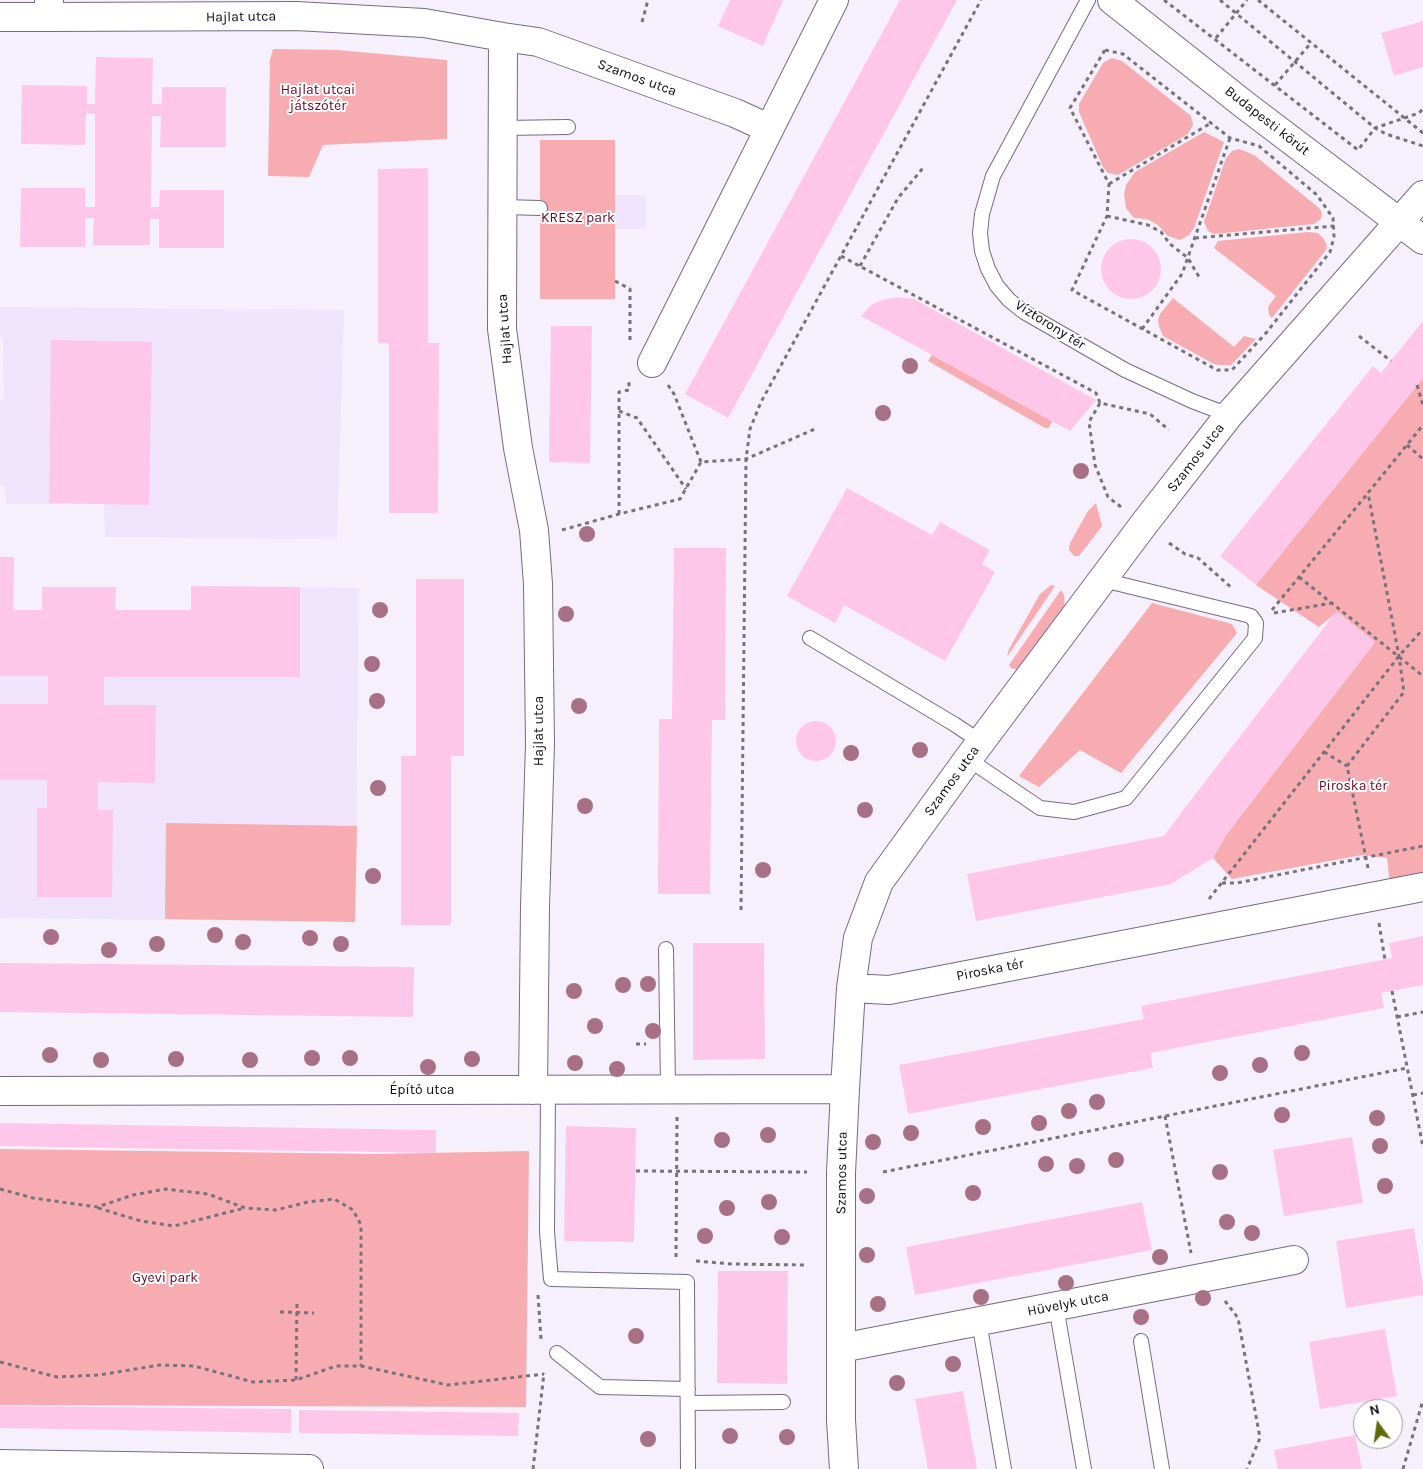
<!DOCTYPE html>
<meta charset="utf-8">
<style>
body{margin:0}
#map{position:relative;width:1423px;height:1469px;overflow:hidden;background:#f6f0fc;font-family:Karla,sans-serif}
canvas{display:block}
.north{position:absolute;left:1353px;top:1399px;width:50px;height:50px;box-sizing:border-box;background:#fff;border:1px solid #9f9da1;border-radius:50%;rotate:346deg;font-size:14px;font-weight:700;line-height:20px;text-align:center;color:#0f0a14}
.north::after{content:'';display:block;margin:auto;width:18px;height:22px;background:#62690c;clip-path:polygon(50% 0,100% 100%,50% 72%,0 100%)}
</style>
<div id="map">
<canvas width="1423" height="1469"></canvas>
<div class="north">N</div>
</div>
<script>
const ctx = document.querySelector('canvas').getContext('2d');
ctx.lineJoin = 'round';
function paint(path, color) { ctx.fillStyle = color; ctx.fill(path, 'evenodd'); }
const poly = rows => new Path2D(rows.map(r => 'M' + r).join(''));
function stroke(path, color, width, dash) { ctx.strokeStyle = color; ctx.lineWidth = width; ctx.lineCap = dash ? 'butt' : 'round'; ctx.setLineDash(dash || []); ctx.stroke(path); }
function label(font, color, halo, rows, align = 'center') {
  ctx.font = font + ' Karla,sans-serif'; ctx.lineWidth = 4; ctx.setLineDash([]); ctx.textBaseline = 'middle'; ctx.strokeStyle = halo; ctx.fillStyle = color; for (const [text, x, y, turn = 0] of rows) {
    ctx.save(); ctx.translate(x, y); ctx.rotate((+turn || 0) * Math.PI / 180); ctx.textAlign = isNaN(turn) ? turn : align; if (halo) ctx.strokeText(text, 0, 0); ctx.fillText(text, 0, 0); ctx.restore();
  }
}
paint(poly([
 [615,195,646,195,646,229,615,229],
 [0,307,344,310,337,539,105,537,104,504,6,504,5,486,0,486,0,401,4,399,3,338,0,337],
 [0,557,14,557,14,610,42,610,42,587,116,587,116,610,191,610,191,586,359,588,355,922,0,918]
]), '#efe4fb');
paint(poly([
 [273,49,338,50,447,60,447,139,323,145,309,177,268,176,270,60],
 [1112,58,1122,61,1191,116,1193,125,1188,134,1118,175,1108,173,1103,167,1079,112,1079,104,1103,63],
 [1204,132,1224,142,1194,228,1189,235,1180,240,1168,236,1158,225,1147,219,1134,218,1126,208,1124,194,1126,185,1135,172],
 [540,140,615,140,615,299,540,299],
 [1239,149,1254,155,1319,208,1322,213,1321,219,1314,224,1214,234,1208,231,1204,222,1226,158,1232,151],
 [1308,232,1318,233,1323,238,1327,245,1326,250,1272,318,1269,315,1268,307,1276,296,1214,248,1218,241],
 [1173,298,1234,347,1244,336,1256,339,1231,365,1221,365,1214,364,1163,336,1159,326,1158,320,1160,314],
 [932,355,1052,421,1049,428,1045,428,928,361],
 [1423,378,1423,878,1390,885,1387,858,1362,855,1232,879,1213,858,1226,835,1375,642,1337,612,1319,627,1256,585],
 [1096,503,1102,526,1079,556,1074,556,1069,550,1070,543,1088,511],
 [1051,585,1055,586,1007,657,1009,649,1036,601,1040,594],
 [1061,590,1064,595,1065,611,1018,670,1011,668,1009,665],
 [1152,603,1232,624,1237,633,1121,773,1080,750,1039,787,1019,776],
 [166,823,357,826,355,922,165,919],
 [0,1149,377,1154,529,1151,526,1407,0,1405]
]), '#f6acb1');
paint(poly([
 [730,0,783,0,763,46,718,26],
 [900,0,957,0,728,418,685,394],
 [1423,21,1423,67,1394,76,1381,33],
 [96,57,153,58,152,104,162,104,162,87,226,87,226,147,160,147,161,116,152,116,151,207,159,207,160,190,224,190,224,248,159,248,159,219,150,219,150,245,93,245,94,218,85,218,85,247,20,247,21,188,85,188,85,207,95,207,95,114,86,113,85,145,21,144,22,85,87,86,87,104,95,104],
 [428,168,428,343,439,343,438,513,389,513,389,343,378,343,378,169],
 '1101 269a30 30 0 1 1 60 0a30 30 0 1 1-60 0Z',
 [897,297,914,299,1096,400,1070,431,861,316,871,305,882,300],
 [1423,321,1423,378,1256,585,1220,556,1373,366,1381,373],
 [551,326,592,326,590,463,549,462],
 [51,340,152,342,149,505,49,503],
 [847,488,932,535,940,522,990,550,982,564,995,572,945,661,844,605,835,623,787,596],
 [674,548,726,548,725,720,712,720,710,894,658,894,659,719,672,719],
 [0,557,14,557,13,610,42,610,42,587,116,587,115,610,191,610,191,586,300,587,300,677,104,677,104,705,156,705,155,783,98,782,98,810,113,810,112,897,37,897,37,808,47,808,47,780,0,780,0,704,48,704,48,676,0,676],
 [416,579,464,579,464,756,451,756,451,925,401,925,401,756,416,756],
 [1336,612,1375,642,1226,835,1213,858,1171,884,976,921,967,874,1164,836,1187,805],
 '796 741a20 20 0 1 1 40 0a20 20 0 1 1-40 0Z',
 [1423,936,1423,985,1381,993,1384,1008,1150,1053,1153,1068,908,1114,899,1065,1144,1019,1141,1006,1392,958,1389,943],
 [693,943,764,943,765,1059,693,1060],
 [0,963,414,967,413,1017,0,1012],
 [0,1123,436,1130,436,1153,0,1146],
 [566,1126,636,1128,634,1242,564,1241],
 [1352,1137,1363,1203,1284,1216,1273,1150],
 [1142,1202,1152,1250,915,1295,906,1247],
 [1414,1228,1423,1285,1423,1295,1346,1308,1336,1241],
 [718,1271,788,1271,787,1384,717,1383],
 [1385,1329,1397,1396,1320,1409,1309,1342],
 [963,1391,977,1469,928,1469,915,1399],
 [0,1406,291,1409,291,1433,0,1428],
 [299,1410,519,1413,518,1436,299,1433],
 [1355,1435,1362,1469,1278,1469,1274,1450]
]), '#fec7e9');
const service = poly([
 [1088,0,993,176,982,214,980,233,982,251,988,269,997,286,1009,300,1024,312,1125,370,1192,401,1229,415],
 [503,128,568,127],
 [503,207,540,208],
 [810,638,954,724,981,742],
 [968,759,1040,808,1074,812,1126,798,1255,638,1256,623,1251,616,1103,580],
 [666,949,668,1089],
 [548,1090,547,1232,551,1279,687,1282,688,1469],
 [1056,1306,1084,1469],
 [979,1321,1004,1469],
 [1141,1341,1162,1469],
 [557,1353,600,1387,688,1389],
 [689,1403,783,1402]
]);
const minor = poly([
 [49,0,49,17,296,16,424,23,503,37,502,329,518,448,534,530,538,584,540,744,535,907,533,1090],
 [0,17,49,17],
 [503,37,538,42,735,113,768,128],
 [652,363,834,0],
 [851,988,889,990,1423,887],
 [0,1091,845,1089],
 [841,1348,1294,1260],
 [0,1464,309,1469],
 [844,1469,841,1420,841,1173,845,1089,851,988,858,938,879,882,968,759,1144,524,1229,415,1423,195]
]);
const tertiary = poly([
 [1112,0,1246,106,1423,240]
]);
stroke(service, '#776a85', 16);
stroke(minor, '#776a85', 30);
stroke(tertiary, '#776a85', 30);
stroke(poly([
 [1164,0,1358,150,1375,128,1419,113,1423,109],
 [1220,0,1375,128,1386,134,1423,146],
 [1258,0,1423,133],
 [642,22,648,0],
 [1216,38,1247,0],
 [1105,50,1123,54,1230,138,1259,146,1317,195,1333,218,1334,237,1330,252,1266,333,1232,370,1217,370,1072,290,1107,216,1109,184,1070,108,1105,50],
 [1275,85,1311,43],
 [1109,184,1211,123],
 [1107,216,1148,225,1161,232,1170,244,1188,258,1199,277],
 [1195,238,1334,226],
 [841,256,1096,393,1100,403],
 [860,266,898,198,923,168],
 [615,281,630,289,630,341],
 [1142,329,1182,274,1230,138],
 [1359,336,1391,361],
 [668,385,674,394,701,462],
 [1417,385,1423,405],
 [619,411,637,418,686,489],
 [1407,445,1423,459],
 [1121,507,1108,497,1095,465,1089,422,1100,403,1150,414,1169,430],
 [619,514,619,392,629,390,629,380],
 [562,530,619,514,680,499,701,462,746,459,815,429],
 [1169,543,1185,554,1198,558,1233,589],
 [1299,577,1423,676],
 [1272,610,1368,493],
 [1274,613,1332,603],
 [1324,752,1347,766],
 [1368,868,1347,766,1404,692,1399,656,1368,493,1423,425],
 [1222,883,1237,883,1423,846],
 [1209,899,1399,656,1423,629],
 [741,910,746,459,750,429,761,402,981,0],
 [1379,923,1385,960],
 [1392,991,1423,1147],
 [1397,1017,1423,1012],
 [636,1044,646,1044],
 [1413,1095,1423,1093],
 [1165,1116,1191,1253],
 [677,1117,676,1259,677,1260],
 [636,1171,807,1172],
 [883,1172,1407,1068],
 [0,1189,33,1198,97,1207,133,1195,165,1189,208,1194,245,1208,276,1210,308,1202,334,1199,353,1210,361,1225,361,1366],
 [98,1208,141,1221,174,1226,245,1208],
 [696,1261,732,1264,805,1265],
 [538,1295,541,1339],
 [1225,1301,1238,1318,1260,1438,1247,1469],
 [280,1312,314,1313],
 [0,1362,57,1377,99,1375,160,1365,194,1366,253,1382,296,1380,336,1366,361,1366,448,1385,544,1374],
 [296,1380,297,1300],
 [533,1469,544,1373],
 [1403,1469,1423,1400]
]), '#78727d', 3, [4, 4]);
stroke(service, '#fff', 14);
stroke(minor, '#fff', 28);
stroke(tertiary, '#fff', 28);
ctx.fillStyle = '#a77084';
for (const [x, y] of [
 [910,366],
 [883,413],
 [1081,471],
 [587,534],
 [380,610],
 [566,614],
 [372,664],
 [377,701],
 [579,706],
 [920,750],
 [851,753],
 [378,788],
 [585,806],
 [865,810],
 [763,870],
 [373,876],
 [215,935],
 [51,937],
 [310,938],
 [243,942],
 [157,944],
 [341,944],
 [109,950],
 [648,984],
 [623,985],
 [574,991],
 [595,1026],
 [653,1031],
 [1302,1053],
 [50,1055],
 [312,1058],
 [350,1058],
 [176,1059],
 [472,1059],
 [101,1060],
 [250,1060],
 [575,1063],
 [1260,1065],
 [428,1067],
 [617,1069],
 [1220,1073],
 [1097,1102],
 [1069,1111],
 [1282,1115],
 [1377,1118],
 [1039,1123],
 [983,1127],
 [911,1133],
 [768,1135],
 [722,1140],
 [873,1142],
 [1380,1146],
 [1116,1160],
 [1046,1164],
 [1077,1166],
 [1220,1172],
 [1385,1186],
 [973,1193],
 [867,1196],
 [769,1202],
 [727,1208],
 [1227,1222],
 [1252,1233],
 [705,1236],
 [782,1237],
 [867,1255],
 [1160,1257],
 [1066,1283],
 [981,1297],
 [1203,1298],
 [878,1304],
 [1141,1317],
 [636,1336],
 [953,1364],
 [897,1383],
 [730,1436],
 [787,1437],
 [648,1439]
]) { ctx.beginPath(); ctx.arc(x, y, 8, 0, 2 * Math.PI); ctx.fill(); }
label('14px', '#0f0a14', '#fff', [
 ["Hajlat utca",241,17,-1],
 ["Szamos utca",637,78,20],
 ["Budapesti körút",1267,121,38],
 ["Víztorony tér",1050,325,32],
 ["Hajlat utca",505,329,-94],
 ["Szamos utca",1196,458,-52],
 ["Hajlat utca",539,731,-90],
 ["Szamos utca",952,781,-54],
 ["Piroska tér",990,970,-11],
 ["Építő utca",422,1090],
 ["Szamos utca",842,1173,-89],
 ["Hüvelyk utca",1068,1304,-11]
]);
label('14px', '#670821', '#fff', [
 ["Hajlat utcai",318,90],
 ["játszótér",318,106],
 ["KRESZ park",578,218],
 ["Piroska tér",1353,786],
 ["Gyevi park",165,1278]
]);
</script>
